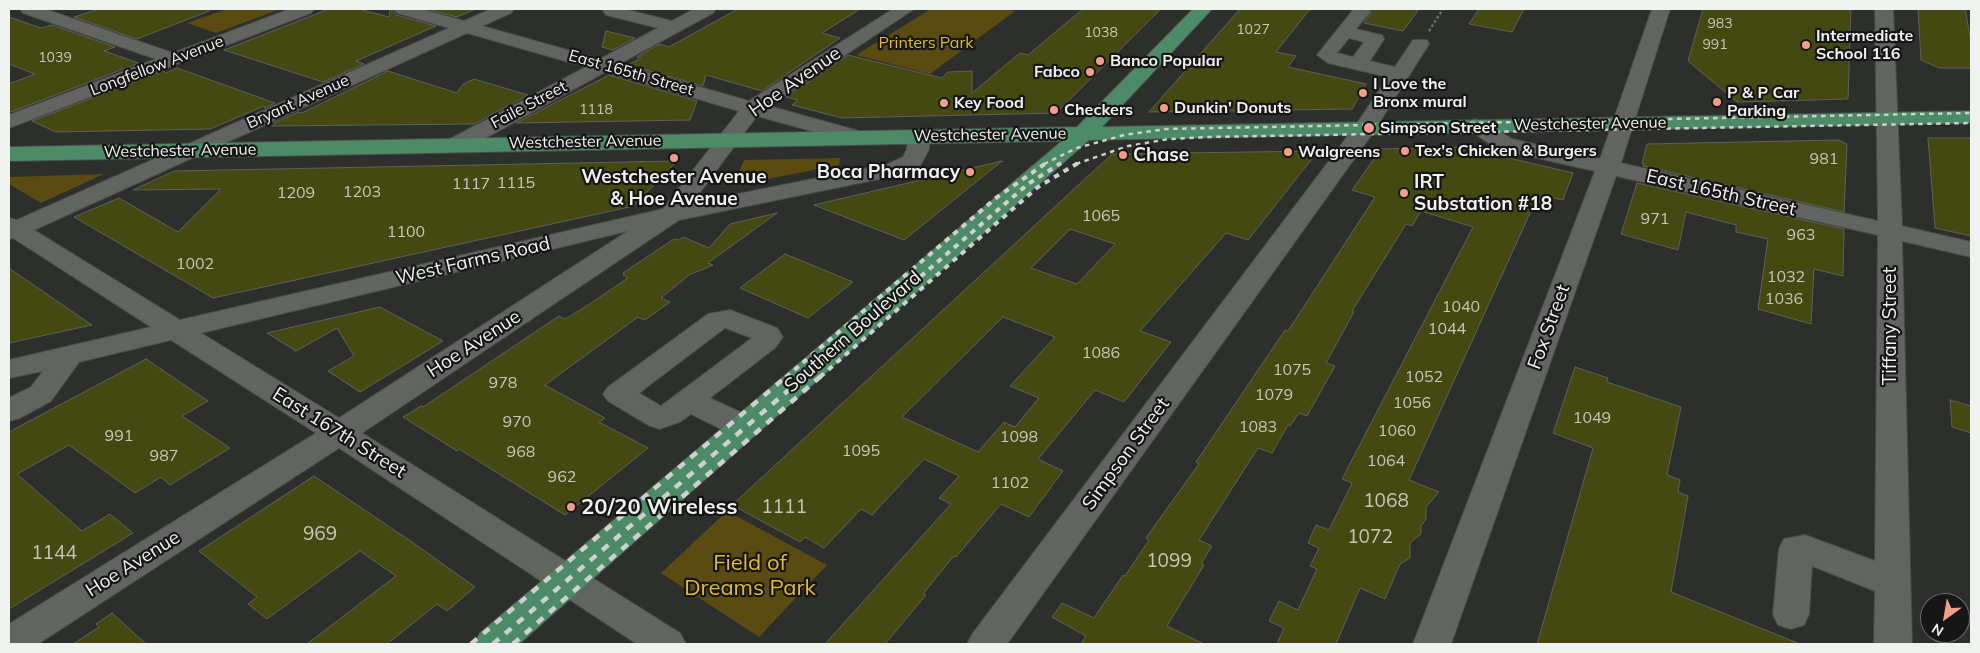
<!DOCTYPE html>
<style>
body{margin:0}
#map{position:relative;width:1980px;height:653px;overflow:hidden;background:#2c2f2b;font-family:Mulish,sans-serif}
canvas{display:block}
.frame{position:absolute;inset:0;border:10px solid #f0f2ef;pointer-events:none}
.north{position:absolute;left:1920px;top:593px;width:50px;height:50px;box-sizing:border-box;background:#151615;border:1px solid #6d6e6c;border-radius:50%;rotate:212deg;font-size:14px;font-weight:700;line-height:20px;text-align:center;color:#f0f2ef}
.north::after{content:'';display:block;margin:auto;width:18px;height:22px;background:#f49d8b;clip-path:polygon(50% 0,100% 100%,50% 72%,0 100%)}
</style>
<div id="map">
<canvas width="1980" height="653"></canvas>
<div class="frame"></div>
<div class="north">N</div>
</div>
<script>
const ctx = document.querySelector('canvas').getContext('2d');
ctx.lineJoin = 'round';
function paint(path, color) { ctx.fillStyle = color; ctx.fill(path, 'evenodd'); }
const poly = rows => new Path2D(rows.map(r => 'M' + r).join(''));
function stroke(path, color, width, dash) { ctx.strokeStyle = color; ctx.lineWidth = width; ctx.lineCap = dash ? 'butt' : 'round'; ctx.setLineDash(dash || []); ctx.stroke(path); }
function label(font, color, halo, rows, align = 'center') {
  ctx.font = font + ' Mulish,sans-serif'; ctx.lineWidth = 4.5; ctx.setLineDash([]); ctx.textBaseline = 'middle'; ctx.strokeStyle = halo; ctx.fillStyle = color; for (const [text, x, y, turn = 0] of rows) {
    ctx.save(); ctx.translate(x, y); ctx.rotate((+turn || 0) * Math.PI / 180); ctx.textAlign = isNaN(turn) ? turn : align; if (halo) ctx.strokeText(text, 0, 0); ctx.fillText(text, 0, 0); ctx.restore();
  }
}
paint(poly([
 [227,9,275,9,278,10,216,33,187,23],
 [931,9,1003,9,1015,11,930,74,856,55],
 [840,158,839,165,733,186,744,160],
 [104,174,41,203,9,184,9,177],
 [727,511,827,565,759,637,661,573]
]), '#5a4b12');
const building = poly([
 [99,9,208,9,209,11,137,39,74,17,99,9],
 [329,9,359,9,389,17,390,9,392,9,396,15,436,26,356,61,364,64,323,82,224,50,329,9],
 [427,9,476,9,457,17,427,9],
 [738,9,860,9,822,33,840,38,762,91,706,75,703,86,628,65,641,58,637,57,659,44,669,47,738,9],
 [1083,9,1161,9,1056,113,842,118,792,105,798,100,786,97,848,55,942,78,948,72,972,71,972,93,1020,53,1028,55,1083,9],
 [1240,9,1310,9,1276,52,1296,56,1288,67,1366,84,1352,109,1149,112,1240,9],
 [1370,9,1419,9,1403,31,1364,23,1371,13,1370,9],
 [1479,9,1524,9,1512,32,1469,24,1479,9],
 [1703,9,1851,9,1848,99,1737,102,1688,61,1703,9],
 [1918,9,1965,9,1971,41,1971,68,1939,68,1921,60,1918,9],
 [9,17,41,28,52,25,115,47,104,51,139,63,11,112,9,111,9,84,35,74,9,64,9,17],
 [606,31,635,38,613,50,602,47,606,31],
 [177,68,275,103,265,108,264,106,210,129,56,132,32,121,163,71,166,73,177,68],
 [388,71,457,93,463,84,474,79,528,95,474,124,272,126,275,125,274,123,299,112,302,113,388,71],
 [609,75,697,101,690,120,516,123,609,75],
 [1928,138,1971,138,1971,236,1935,228,1928,138],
 [1838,140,1847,144,1844,212,1643,166,1644,163,1642,163,1647,144,1838,140],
 [1462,147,1573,173,1563,200,1541,195,1539,203,1535,202,1409,480,1439,492,1426,507,1426,519,1421,526,1421,534,1410,543,1410,558,1400,564,1385,599,1360,588,1336,644,1277,644,1284,628,1269,621,1279,601,1298,610,1317,569,1310,566,1319,548,1308,543,1316,525,1329,530,1352,483,1342,479,1473,227,1421,211,1412,226,1406,224,1352,311,1354,312,1326,363,1335,366,1307,416,1299,413,1290,426,1288,425,1272,453,1258,448,1199,540,1212,546,1201,564,1204,565,1167,626,1204,644,1081,644,1086,636,1052,617,1062,603,1094,618,1123,575,1125,576,1149,540,1146,538,1158,521,1199,464,1196,462,1285,330,1288,331,1375,197,1352,190,1381,149,1462,147],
 [1318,151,1248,240,1226,233,1140,331,1171,342,1124,402,1095,390,1038,459,1063,471,1029,517,1001,504,956,557,954,556,939,574,923,594,926,595,885,644,825,644,951,504,939,498,959,476,924,459,872,515,861,509,824,548,805,537,800,542,732,505,1112,154,1318,151],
 [1070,229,1115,244,1077,284,1031,268,1070,229],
 [1003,317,1055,337,1010,386,1039,398,1015,427,1004,422,978,452,902,417,1003,317],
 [677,161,634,206,213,298,74,217,119,198,178,232,221,189,133,190,174,171,677,161],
 [1002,161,904,240,814,205,1002,161],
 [1637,183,1844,229,1843,276,1814,269,1811,324,1758,309,1768,239,1736,232,1736,225,1686,212,1678,250,1621,234,1637,183],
 [777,213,708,263,713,265,689,275,661,298,670,302,645,320,638,317,545,385,605,418,599,422,648,448,565,515,459,449,457,451,403,417,421,406,423,407,559,316,565,319,582,309,628,278,623,275,625,274,623,273,674,239,679,240,683,237,709,248,730,224,777,213],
 [785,254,853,282,808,318,740,288,785,254],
 [9,268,70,310,92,325,9,343,9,268],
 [380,307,443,341,360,392,328,371,354,356,337,328,296,351,267,333,380,307],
 [146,359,208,401,182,416,230,448,170,485,161,477,135,493,69,445,17,474,82,531,110,514,133,533,9,609,9,432,146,359],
 [1575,367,1608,378,1607,382,1681,407,1667,475,1680,480,1678,492,1688,496,1671,592,1800,644,1537,644,1593,448,1553,433,1575,367],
 [1950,400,1971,406,1971,433,1952,427,1950,400],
 [314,476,412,542,475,587,447,611,437,604,387,644,307,644,396,576,360,551,267,619,248,604,257,597,199,551,314,476],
 [112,613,146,644,73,644,99,627,96,624,112,613]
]);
paint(building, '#444912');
stroke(building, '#60605b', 1);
const minor = poly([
 [20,9,45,9,173,53,290,9,314,9,311,13,9,128,9,115,156,59,23,13,20,9],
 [394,9,421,9,464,21,491,9,514,9,511,13,482,26,600,59,658,28,606,15,603,11,605,9,624,9,672,21,694,9,716,9,713,13,619,64,749,101,893,9,914,9,769,106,866,133,869,138,866,143,858,144,757,116,692,203,888,164,903,157,907,149,908,137,911,132,919,131,927,132,930,137,929,149,920,166,894,176,679,220,362,433,680,633,686,644,637,644,339,448,38,644,9,644,9,624,316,433,171,340,79,362,51,401,20,418,9,421,9,398,31,387,43,371,9,378,9,360,151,327,13,238,9,239,9,218,17,220,449,28,397,13,394,9],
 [467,33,586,67,448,140,445,145,448,150,456,152,464,150,605,72,739,111,663,209,180,320,34,230,467,33],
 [628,231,339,418,201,333,628,231],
 [1354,9,1368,9,1370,12,1356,29,1382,35,1384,39,1370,61,1395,67,1413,40,1427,40,1429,44,1372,134,1007,644,967,644,973,633,1356,125,1388,77,1328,63,1317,55,1354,9],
 [1349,38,1364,42,1353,57,1337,53,1349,38],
 [1652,9,1670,9,1621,163,1878,221,1875,9,1893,9,1902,226,1971,242,1971,257,1902,241,1912,644,1874,644,1875,591,1812,566,1809,614,1804,625,1791,629,1778,625,1773,614,1779,549,1784,539,1805,535,1875,561,1878,235,1616,176,1451,644,1413,644,1595,171,1497,149,1468,129,1464,125,1468,121,1475,119,1482,121,1512,139,1600,159,1652,9],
 [730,310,777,328,783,337,775,348,710,398,755,419,759,427,755,435,744,438,733,435,691,414,680,422,659,429,648,425,608,401,603,394,608,387,708,314,730,310],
 [725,328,752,338,661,406,639,393,725,328]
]);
const major = poly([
 [1193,9,1212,9,1102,127,1971,111,1971,123,1089,140,519,644,474,644,480,633,1062,141,9,161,9,147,1077,127,1193,9]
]);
stroke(minor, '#494c48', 2);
stroke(major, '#494c48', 2);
stroke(poly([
 [1429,31,1443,9]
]), '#6d706c', 2.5, [2.5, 2.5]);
paint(minor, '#616460');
paint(major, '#4d8a67');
stroke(poly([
 [1044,164,1077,148,1124,135,1166,129,1971,113],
 [1059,164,1061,163],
 [1076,164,1128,146,1169,139,1209,137,1971,123]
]), '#cdd0cc', 2.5, [4.5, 4.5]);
stroke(poly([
 [786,377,996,198,1046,163],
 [804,377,1028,184,1061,163],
 [820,377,1038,187,1078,163]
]), '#cdd0cc', 4, [5.5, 5.5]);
stroke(poly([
 [471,644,787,376],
 [493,644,805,376],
 [513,644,821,376]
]), '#cdd0cc', 4.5, [8, 8]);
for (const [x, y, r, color] of [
 [1806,45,5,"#f49d8b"],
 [1100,61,5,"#f49d8b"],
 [1090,72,5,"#f49d8b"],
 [1363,93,5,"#f49d8b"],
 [1717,102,5,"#f49d8b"],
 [944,103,5,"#f49d8b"],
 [1164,108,5,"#f49d8b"],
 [1054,110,5,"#f49d8b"],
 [1369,128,6,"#f49d8b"],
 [1405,151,5,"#f49d8b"],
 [1288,152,5,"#f49d8b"],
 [1123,155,5,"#f49d8b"],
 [674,158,5,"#f49d8b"],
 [970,172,5,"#f49d8b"],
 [1404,193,5,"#f49d8b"],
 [571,507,5,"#f49d8b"]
]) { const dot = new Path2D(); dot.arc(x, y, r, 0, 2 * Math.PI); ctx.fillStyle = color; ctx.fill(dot); stroke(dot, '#151615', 2); }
label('14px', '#c5c8b8', null, [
 ["983",1720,24],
 ["1027",1253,30],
 ["1038",1101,33],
 ["991",1715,45],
 ["1039",55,58],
 ["1118",596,110]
]);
label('bold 16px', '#f0f2ef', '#151615', [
 ["Intermediate",1816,36],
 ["School 116",1816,54],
 ["Banco Popular",1110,61],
 ["Fabco",1080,72,"right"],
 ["I Love the",1373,84],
 ["Bronx mural",1373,102],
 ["P & P Car",1727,93],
 ["Parking",1727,111],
 ["Key Food",954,103],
 ["Dunkin' Donuts",1174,108],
 ["Checkers",1064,110],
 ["Simpson Street",1380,128],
 ["Tex's Chicken & Burgers",1415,151],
 ["Walgreens",1298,152]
], 'left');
label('16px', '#e1bd26', '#151615', [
 ["Printers Park",926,43]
]);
label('16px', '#f0f2ef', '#151615', [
 ["Longfellow Avenue",157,66,-21],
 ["East 165th Street",631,73,16],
 ["Bryant Avenue",298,102,-24],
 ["Faile Street",529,105,-28],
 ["Westchester Avenue",1590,124,-1],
 ["Westchester Avenue",990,135,-1],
 ["Westchester Avenue",585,142,-1],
 ["Westchester Avenue",180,151,-1]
]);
label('16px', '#c5c8b8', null, [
 ["981",1824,159],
 ["1115",516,183],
 ["1117",471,184],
 ["1203",362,192],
 ["1209",296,193],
 ["1065",1101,216],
 ["971",1655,219],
 ["1100",406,232],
 ["963",1801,235],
 ["1002",195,264],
 ["1032",1786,277],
 ["1036",1784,299],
 ["1040",1461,307],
 ["1044",1447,329],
 ["1086",1101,353],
 ["1075",1292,370],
 ["1052",1424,377],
 ["978",503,383],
 ["1079",1274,395],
 ["1056",1412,403],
 ["1049",1592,418],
 ["970",517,422],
 ["1083",1258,427],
 ["1060",1397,431],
 ["991",119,436],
 ["1098",1019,437],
 ["1095",861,451],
 ["968",521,452],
 ["987",164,456],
 ["1064",1386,461],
 ["962",562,477],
 ["1102",1010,483]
]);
label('19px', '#f0f2ef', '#151615', [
 ["Hoe Avenue",795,82,-35],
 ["East 165th Street",1721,193,13],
 ["West Farms Road",473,261,-13],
 ["Tiffany Street",1890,326,-90],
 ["Fox Street",1549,327,-70],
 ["Southern Boulevard",853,332,-41],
 ["Hoe Avenue",474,344,-33],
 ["East 167th Street",339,433,32],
 ["Simpson Street",1126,454,-54],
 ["Hoe Avenue",133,564,-32]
]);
label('bold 19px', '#f0f2ef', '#151615', [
 ["Chase",1133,155],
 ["Boca Pharmacy",960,172,"right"],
 ["Westchester Avenue",674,177,"center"],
 ["& Hoe Avenue",674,199,"center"],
 ["IRT",1414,182],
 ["Substation #18",1414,204]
], 'left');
label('19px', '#c5c8b8', null, [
 ["1068",1386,501],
 ["1111",784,507],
 ["969",320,534],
 ["1072",1370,537],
 ["1144",54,553],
 ["1099",1169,561]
]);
label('bold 22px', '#f0f2ef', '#151615', [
 ["20/20 Wireless",581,507]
], 'left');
label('22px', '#e1bd26', '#151615', [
 ["Field of",750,563],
 ["Dreams Park",750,588]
]);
</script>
